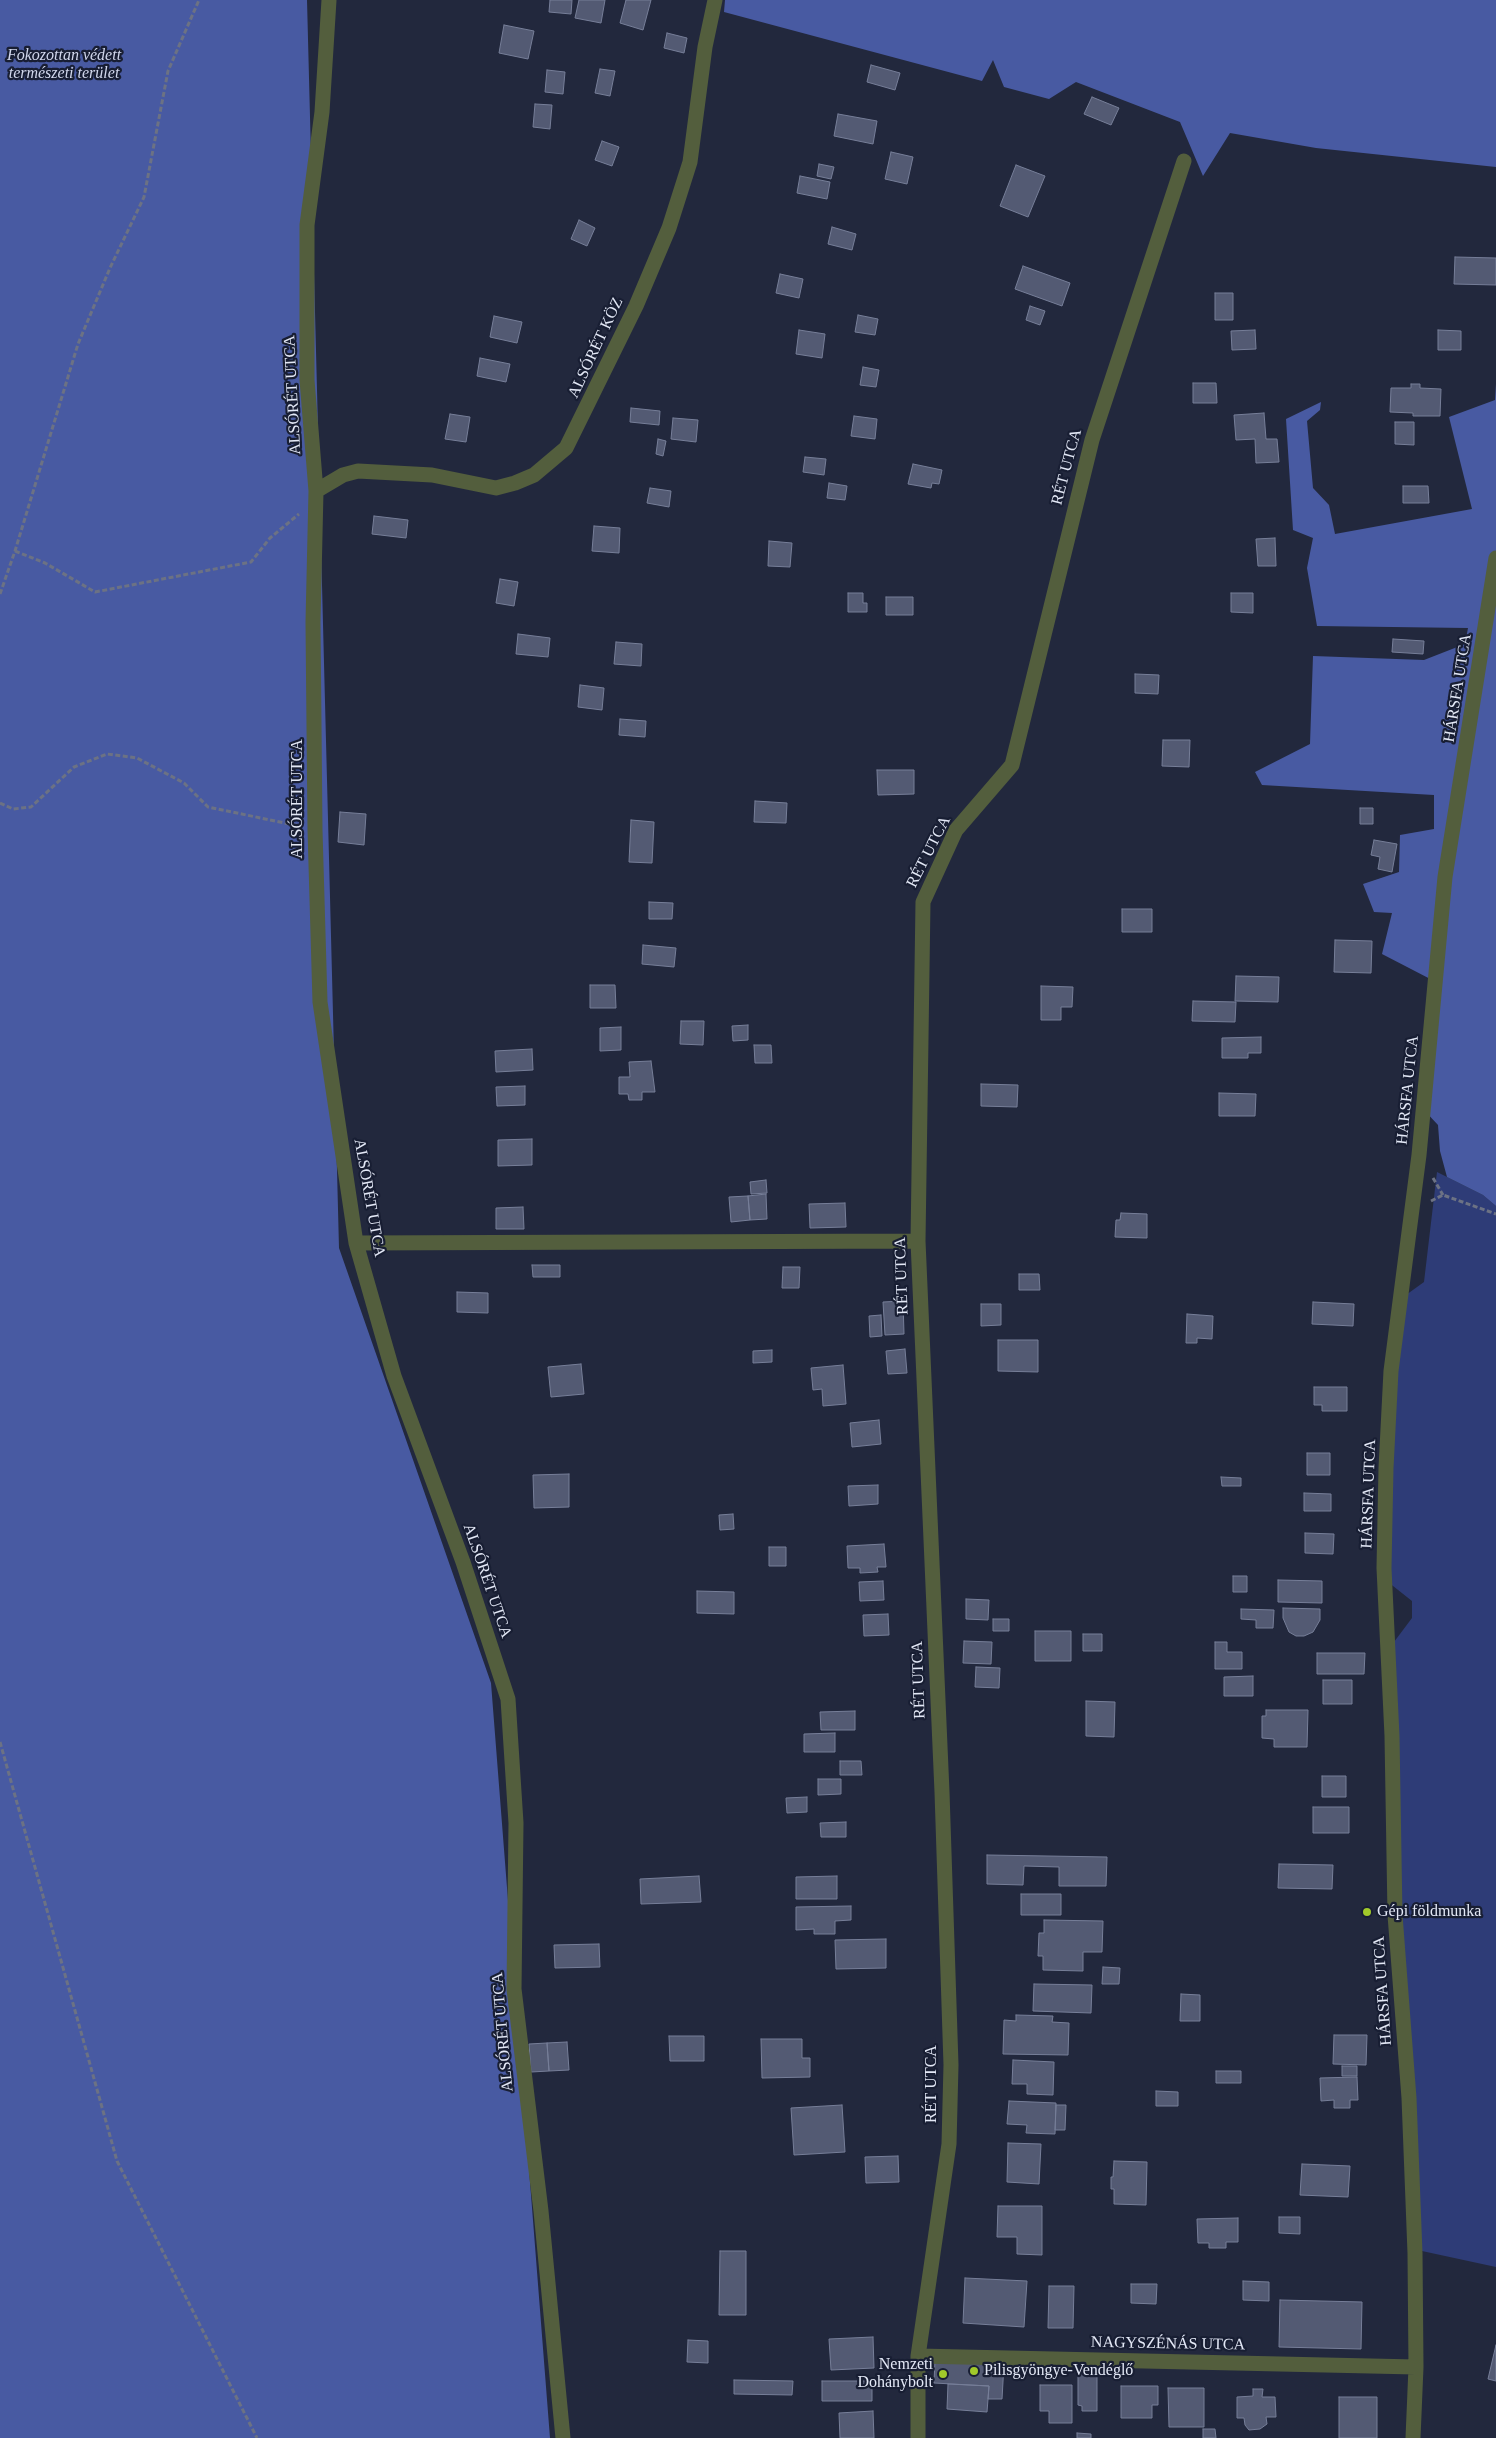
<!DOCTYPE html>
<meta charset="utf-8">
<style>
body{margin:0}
canvas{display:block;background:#22283d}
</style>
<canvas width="1496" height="2438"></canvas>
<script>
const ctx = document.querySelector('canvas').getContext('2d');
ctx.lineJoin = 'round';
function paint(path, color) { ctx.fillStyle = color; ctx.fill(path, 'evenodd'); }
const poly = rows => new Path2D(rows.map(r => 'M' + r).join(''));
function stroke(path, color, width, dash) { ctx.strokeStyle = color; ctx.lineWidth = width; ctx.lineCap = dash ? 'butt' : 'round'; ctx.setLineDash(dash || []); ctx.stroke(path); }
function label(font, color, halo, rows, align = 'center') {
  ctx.font = font + ' Georgia,serif'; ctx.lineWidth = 4.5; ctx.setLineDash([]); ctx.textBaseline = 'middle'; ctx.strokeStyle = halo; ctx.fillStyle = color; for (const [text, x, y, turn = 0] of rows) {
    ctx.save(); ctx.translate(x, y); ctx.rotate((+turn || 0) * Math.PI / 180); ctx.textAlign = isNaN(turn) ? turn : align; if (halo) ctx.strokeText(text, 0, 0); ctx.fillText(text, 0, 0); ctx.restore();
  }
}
paint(poly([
 [1437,1172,1483,1195,1496,1206,1496,2267,1422,2251,1397,1884,1394,1642,1412,1618,1412,1601,1388,1582,1399,1300,1424,1282]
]), '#2e3c77');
paint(poly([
 [0,0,307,0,339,1248,491,1683,550,2438,0,2438],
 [725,0,1496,0,1496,167,1316,148,1230,133,1203,176,1180,122,1076,82,1049,99,1004,87,993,60,982,81,724,12],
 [1496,384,1496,1206,1483,1195,1447,1177,1440,1151,1438,1125,1424,1110,1424,1043,1438,1028,1438,983,1382,954,1392,913,1374,912,1363,884,1399,872,1400,835,1434,829,1434,795,1262,785,1255,772,1310,744,1313,656,1424,660,1465,644,1468,628,1317,626,1307,568,1313,538,1293,530,1286,419,1321,402,1320,410,1307,421,1313,488,1329,505,1335,534,1472,509,1449,417,1495,400]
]), '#485aa2');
const building = poly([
 [550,0,572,0,571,14,549,12,550,0],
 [579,0,605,0,601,23,575,18,579,0],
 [626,0,651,0,643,30,620,23,626,0],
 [504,25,534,31,528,59,499,53,504,25],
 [667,33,687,38,684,53,664,48,667,33],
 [871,65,900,73,895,90,867,82,871,65],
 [600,69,615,71,610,96,595,93,600,69],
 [547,70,565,72,563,94,545,92,547,70],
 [1092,97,1119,108,1111,125,1084,114,1092,97],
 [535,104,552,105,550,129,533,127,535,104],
 [838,114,877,121,873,144,834,136,838,114],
 [602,141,619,147,612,166,595,160,602,141],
 [891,152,913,157,907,184,885,179,891,152],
 [819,164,834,167,831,179,817,176,819,164],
 [1016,165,1045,176,1028,217,1000,206,1016,165],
 [800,176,830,182,827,199,797,193,800,176],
 [579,220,595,228,587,246,571,239,579,220],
 [832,227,856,234,852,250,828,244,832,227],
 [1455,257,1496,258,1496,285,1454,284,1455,257],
 [1023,266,1070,283,1062,306,1015,289,1023,266],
 [780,274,803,279,799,298,776,293,780,274],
 [1215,293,1233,293,1233,320,1215,320,1215,293],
 [1030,306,1045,311,1040,325,1026,320,1030,306],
 [858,315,878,319,875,335,855,332,858,315],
 [494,316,522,322,517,343,490,337,494,316],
 [799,330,825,334,822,358,796,354,799,330],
 [1255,330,1256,349,1232,350,1231,331,1255,330],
 [1438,330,1461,331,1461,350,1438,350,1438,330],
 [480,358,510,364,506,382,477,376,480,358],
 [863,367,879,370,876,387,860,385,863,367],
 [1193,383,1216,383,1217,403,1193,403,1193,383],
 [1411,384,1420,384,1420,388,1441,389,1440,416,1413,416,1413,413,1390,412,1391,388,1411,388,1411,384],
 [631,408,660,411,659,425,630,422,631,408],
 [1264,413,1266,439,1277,439,1279,462,1256,463,1255,439,1236,440,1234,415,1264,413],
 [450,414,470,417,466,442,445,439,450,414],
 [854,416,877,419,875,439,851,436,854,416],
 [673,418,698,420,696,442,671,439,673,418],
 [1395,422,1414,422,1414,445,1395,444,1395,422],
 [658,439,666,441,663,456,656,454,658,439],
 [805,457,826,459,824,475,803,472,805,457],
 [913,464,942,470,939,484,932,483,931,488,908,484,913,464],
 [829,483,847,486,845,500,827,498,829,483],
 [1403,486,1428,486,1429,503,1403,503,1403,486],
 [650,488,671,491,669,507,647,503,650,488],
 [374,516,408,520,406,538,372,534,374,516],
 [594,526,620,528,619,553,592,551,594,526],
 [1275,538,1276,566,1258,566,1256,539,1275,538],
 [769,541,792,543,790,567,768,566,769,541],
 [500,579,518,582,514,606,496,603,500,579],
 [848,593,863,593,863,603,867,603,867,612,848,612,848,593],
 [1231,593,1253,593,1253,613,1231,612,1231,593],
 [886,597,913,597,913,615,886,615,886,597],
 [518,634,550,638,548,657,516,654,518,634],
 [1393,639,1424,641,1423,654,1392,652,1393,639],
 [616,642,642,644,641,666,614,664,616,642],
 [1135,674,1159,675,1158,694,1135,693,1135,674],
 [580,685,604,688,602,710,578,707,580,685],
 [620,719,646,721,645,737,619,735,620,719],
 [1163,740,1190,740,1189,767,1162,766,1163,740],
 [877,770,914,770,914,794,878,795,877,770],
 [755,801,787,803,786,823,754,822,755,801],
 [1360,808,1373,808,1373,824,1360,824,1360,808],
 [340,812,366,814,364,845,338,842,340,812],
 [631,820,654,822,652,863,629,862,631,820],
 [1374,840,1397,844,1392,872,1378,869,1380,857,1371,855,1374,840],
 [649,902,673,903,672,919,649,919,649,902],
 [1122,909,1152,909,1152,932,1122,932,1122,909],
 [1335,940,1372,941,1371,973,1334,972,1335,940],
 [643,945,676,948,674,967,642,964,643,945],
 [1236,976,1279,977,1278,1002,1235,1001,1236,976],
 [590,985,615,985,616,1008,590,1008,590,985],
 [1041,986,1073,987,1072,1007,1061,1007,1061,1020,1041,1020,1041,986],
 [1193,1001,1236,1002,1235,1022,1192,1021,1193,1001],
 [681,1021,704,1021,703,1045,680,1044,681,1021],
 [748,1025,748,1040,733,1041,732,1026,748,1025],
 [621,1027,621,1050,600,1051,600,1028,621,1027],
 [1261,1037,1261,1053,1248,1053,1248,1058,1222,1058,1222,1038,1261,1037],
 [754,1045,771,1045,772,1063,755,1063,754,1045],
 [532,1049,533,1070,496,1072,495,1051,532,1049],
 [651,1061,655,1092,642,1092,642,1100,629,1100,628,1094,619,1094,619,1077,630,1077,629,1062,651,1061],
 [981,1084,1018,1085,1017,1107,981,1106,981,1084],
 [525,1086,525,1105,497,1106,496,1087,525,1086],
 [1219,1093,1256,1094,1255,1116,1219,1116,1219,1093],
 [532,1139,532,1165,498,1166,498,1140,532,1139],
 [766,1180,767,1193,751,1194,750,1182,766,1180],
 [766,1194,767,1219,750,1220,748,1196,766,1194],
 [748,1196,750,1220,731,1222,729,1197,748,1196],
 [845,1203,846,1227,810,1228,809,1204,845,1203],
 [523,1207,524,1229,496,1229,496,1208,523,1207],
 [1121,1213,1147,1214,1147,1238,1115,1237,1116,1220,1120,1220,1121,1213],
 [532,1265,560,1265,560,1277,533,1277,532,1265],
 [783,1267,800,1267,799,1288,782,1288,783,1267],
 [1019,1274,1039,1274,1040,1290,1019,1290,1019,1274],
 [457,1292,488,1293,488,1313,457,1312,457,1292],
 [903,1301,904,1334,885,1335,883,1302,903,1301],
 [1313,1302,1354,1304,1353,1326,1312,1324,1313,1302],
 [981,1304,1001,1304,1001,1325,981,1326,981,1304],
 [1187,1314,1213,1316,1212,1339,1197,1338,1197,1343,1186,1343,1187,1314],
 [881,1315,882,1336,870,1337,869,1316,881,1315],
 [998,1340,1038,1340,1038,1372,998,1371,998,1340],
 [905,1349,907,1373,888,1374,886,1351,905,1349],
 [772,1350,772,1362,753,1363,753,1351,772,1350],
 [581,1364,584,1394,551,1397,548,1367,581,1364],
 [843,1365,846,1404,823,1406,822,1389,813,1390,811,1368,843,1365],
 [1314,1387,1347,1387,1347,1411,1322,1411,1322,1405,1314,1405,1314,1387],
 [879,1420,881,1444,852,1447,850,1423,879,1420],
 [1307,1453,1330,1453,1330,1475,1307,1475,1307,1453],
 [569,1474,569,1507,534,1508,533,1475,569,1474],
 [1221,1477,1241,1478,1241,1486,1222,1486,1221,1477],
 [878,1485,878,1504,849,1506,848,1486,878,1485],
 [1304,1493,1331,1494,1331,1511,1304,1511,1304,1493],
 [733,1514,734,1529,720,1530,719,1515,733,1514],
 [1305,1533,1334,1534,1333,1554,1305,1553,1305,1533],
 [884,1544,886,1567,877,1567,878,1572,860,1573,860,1568,848,1568,847,1546,884,1544],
 [769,1547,786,1547,786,1566,769,1566,769,1547],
 [1233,1576,1247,1576,1247,1592,1233,1592,1233,1576],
 [1278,1580,1322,1581,1322,1603,1278,1602,1278,1580],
 [883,1581,884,1600,860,1601,859,1582,883,1581],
 [697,1591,734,1592,734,1614,697,1613,697,1591],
 [966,1599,989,1600,988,1620,966,1619,966,1599],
 [1283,1608,1320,1609,1320,1620,1313,1632,1304,1636,1296,1636,1289,1632,1283,1618,1283,1608],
 [1241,1609,1274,1610,1273,1628,1256,1628,1256,1620,1241,1619,1241,1609],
 [888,1614,889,1635,864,1636,863,1615,888,1614],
 [993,1619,1009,1619,1009,1631,993,1631,993,1619],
 [1035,1631,1071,1631,1071,1661,1035,1661,1035,1631],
 [1083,1634,1102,1634,1102,1651,1083,1651,1083,1634],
 [964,1641,992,1642,991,1664,963,1663,964,1641],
 [1215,1642,1227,1642,1227,1652,1242,1652,1242,1669,1215,1669,1215,1642],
 [1317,1653,1365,1653,1364,1674,1317,1674,1317,1653],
 [976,1667,1000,1668,999,1688,975,1687,976,1667],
 [1253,1676,1253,1696,1224,1696,1224,1677,1253,1676],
 [1323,1680,1352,1680,1352,1704,1323,1704,1323,1680],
 [1086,1701,1115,1702,1114,1737,1086,1736,1086,1701],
 [1266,1710,1308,1710,1307,1747,1274,1747,1274,1739,1262,1738,1262,1716,1266,1716,1266,1710],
 [855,1711,855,1730,821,1730,820,1712,855,1711],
 [835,1733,835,1752,804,1752,804,1734,835,1733],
 [840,1761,861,1761,862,1775,840,1775,840,1761],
 [1322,1776,1346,1776,1346,1797,1322,1797,1322,1776],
 [818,1779,841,1779,841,1794,818,1795,818,1779],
 [807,1797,807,1812,787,1813,786,1798,807,1797],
 [1313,1807,1349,1807,1349,1833,1313,1833,1313,1807],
 [846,1822,846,1837,821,1837,820,1823,846,1822],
 [987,1855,1107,1857,1106,1886,1059,1886,1059,1867,1024,1866,1023,1885,987,1884,987,1855],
 [1279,1864,1333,1865,1332,1889,1278,1888,1279,1864],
 [699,1876,701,1902,641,1904,640,1879,699,1876],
 [837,1876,837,1899,796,1899,796,1877,837,1876],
 [1021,1894,1061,1894,1061,1915,1021,1915,1021,1894],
 [851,1906,851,1920,835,1921,835,1934,814,1934,814,1929,796,1930,796,1907,851,1906],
 [1044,1920,1103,1921,1102,1952,1083,1952,1083,1971,1043,1970,1043,1956,1038,1956,1039,1933,1044,1933,1044,1920],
 [886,1939,886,1968,836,1969,835,1940,886,1939],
 [599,1944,600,1967,555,1968,554,1945,599,1944],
 [1103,1967,1120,1968,1119,1984,1102,1984,1103,1967],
 [1034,1984,1092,1985,1091,2013,1033,2011,1034,1984],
 [1181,1994,1200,1995,1200,2021,1180,2021,1181,1994],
 [1016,2015,1053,2016,1052,2022,1069,2023,1068,2055,1003,2054,1004,2020,1016,2021,1016,2015],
 [1334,2035,1367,2035,1366,2065,1333,2064,1334,2035],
 [669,2036,704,2036,704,2061,670,2061,669,2036],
 [761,2039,802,2039,802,2058,810,2058,810,2077,762,2078,761,2039],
 [567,2042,569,2070,549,2071,547,2043,567,2042],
 [547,2043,549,2071,531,2072,529,2044,547,2043],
 [1013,2060,1054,2062,1053,2095,1027,2094,1027,2084,1012,2084,1013,2060],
 [1342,2066,1357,2066,1357,2076,1342,2076,1342,2066],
 [1216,2071,1241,2071,1241,2083,1216,2083,1216,2071],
 [1357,2077,1358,2100,1350,2100,1350,2108,1334,2108,1334,2100,1321,2101,1320,2078,1357,2077],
 [1156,2091,1178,2092,1178,2106,1156,2106,1156,2091],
 [1009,2101,1056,2103,1055,2134,1026,2133,1027,2125,1007,2124,1009,2101],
 [842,2105,845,2152,794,2155,791,2108,842,2105],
 [1056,2105,1066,2105,1065,2130,1055,2130,1056,2105],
 [1008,2143,1041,2144,1039,2184,1007,2182,1008,2143],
 [898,2156,899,2182,866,2183,865,2157,898,2156],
 [1114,2161,1147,2162,1146,2205,1114,2204,1114,2189,1111,2189,1111,2177,1113,2177,1114,2161],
 [1302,2164,1350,2166,1348,2197,1300,2195,1302,2164],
 [998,2206,1042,2206,1042,2255,1017,2254,1017,2237,997,2237,998,2206],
 [1279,2217,1300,2217,1300,2234,1279,2233,1279,2217],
 [1238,2218,1238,2242,1226,2242,1226,2248,1209,2248,1209,2243,1198,2243,1197,2219,1238,2218],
 [720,2251,746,2251,746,2315,719,2315,720,2251],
 [965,2278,1027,2281,1024,2327,963,2323,965,2278],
 [1243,2281,1269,2282,1269,2301,1243,2300,1243,2281],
 [1131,2284,1157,2284,1156,2304,1131,2303,1131,2284],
 [1049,2286,1074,2286,1073,2328,1048,2328,1049,2286],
 [1280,2300,1362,2302,1361,2349,1279,2347,1280,2300],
 [873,2337,874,2368,831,2370,829,2339,873,2337],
 [688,2340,708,2341,708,2363,687,2362,688,2340],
 [1496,2345,1496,2381,1488,2379,1496,2345],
 [935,2360,1004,2364,1002,2399,988,2399,989,2386,934,2383,935,2360],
 [1078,2373,1097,2373,1097,2411,1082,2411,1082,2406,1078,2405,1078,2373],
 [734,2380,793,2381,792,2395,734,2394,734,2380],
 [822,2381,872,2381,872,2401,822,2401,822,2381],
 [948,2384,989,2386,987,2412,947,2409,948,2384],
 [1040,2385,1072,2385,1072,2423,1049,2423,1049,2411,1040,2411,1040,2385],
 [1121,2386,1158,2386,1158,2405,1152,2405,1152,2418,1121,2418,1121,2386],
 [1168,2388,1204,2388,1204,2427,1169,2427,1168,2388],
 [1253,2389,1263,2389,1262,2397,1275,2397,1276,2417,1266,2417,1267,2424,1260,2429,1249,2430,1245,2425,1244,2418,1237,2418,1237,2397,1253,2396,1253,2389],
 [1339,2397,1377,2397,1377,2438,1339,2438,1339,2397],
 [873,2411,874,2438,840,2438,839,2413,873,2411],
 [1203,2429,1215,2429,1216,2438,1203,2438,1203,2429],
 [1077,2433,1091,2434,1091,2438,1077,2438,1077,2433]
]);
paint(building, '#535a73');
stroke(building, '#767e98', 1);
stroke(poly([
 [15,551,45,563,95,592,251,562,270,538,299,514],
 [0,594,15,551,78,344,110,268,144,197,168,71,199,0],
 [0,803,13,809,31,807,74,767,107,754,137,758,184,783,208,807,299,826],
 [1433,1178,1443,1195],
 [1431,1201,1443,1195,1496,1214],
 [0,1742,117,2161,257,2438]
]), '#6c7284', 3, [5, 2.5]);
stroke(poly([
 [329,0,322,112,307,225,307,380,316,491,313,622,315,830,320,1002,356,1243,394,1376,463,1562,508,1699,516,1823,514,1989,541,2211,563,2438],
 [316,491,343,475,358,471,432,475,496,488,515,483,534,475,566,448,636,306,669,228,690,162,705,47,715,0],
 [356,1243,918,1241],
 [918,2356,1416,2367],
 [918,2438,918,2356,949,2144,951,2065,942,1792,918,1241,923,902,956,830,1012,765,1092,440,1184,161],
 [1413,2438,1416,2367,1415,2253,1409,2098,1395,1915,1392,1736,1384,1568,1386,1468,1391,1371,1419,1155,1445,877,1496,558]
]), '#535e3d', 15);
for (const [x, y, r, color] of [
 [1367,1912,5,"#a1c92a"],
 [974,2371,5,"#a1c92a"],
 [943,2374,5,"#a1c92a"]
]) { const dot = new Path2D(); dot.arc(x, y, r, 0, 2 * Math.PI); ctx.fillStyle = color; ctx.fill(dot); stroke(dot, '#181e33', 2); }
label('italic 16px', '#d1d7ec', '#181e33', [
 ["Fokozottan védett",64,56],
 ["természeti terület",64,74]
]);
label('16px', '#e3e8f6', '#181e33', [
 ["ALSÓRÉT KÖZ",596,348,-65],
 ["ALSÓRÉT UTCA",293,395,-93],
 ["RÉT UTCA",1067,467,-75],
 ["HÁRSFA UTCA",1458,688,-81],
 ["ALSÓRÉT UTCA",298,799,-90],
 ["RÉT UTCA",929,852,-63],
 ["HÁRSFA UTCA",1408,1090,-84],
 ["ALSÓRÉT UTCA",369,1198,80],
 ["RÉT UTCA",902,1276,-92],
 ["HÁRSFA UTCA",1369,1494,-88],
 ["ALSÓRÉT UTCA",487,1581,71],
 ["RÉT UTCA",919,1680,-92],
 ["HÁRSFA UTCA",1383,1991,-94],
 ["ALSÓRÉT UTCA",503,2032,-95],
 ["RÉT UTCA",932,2084,-90],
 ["NAGYSZÉNÁS UTCA",1168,2344,1]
]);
label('16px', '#e3e8f6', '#181e33', [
 ["Gépi földmunka",1377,1912],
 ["Nemzeti",933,2365,"right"],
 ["Dohánybolt",933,2383,"right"],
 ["Pilisgyöngye-Vendéglő",984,2371]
], 'left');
</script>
